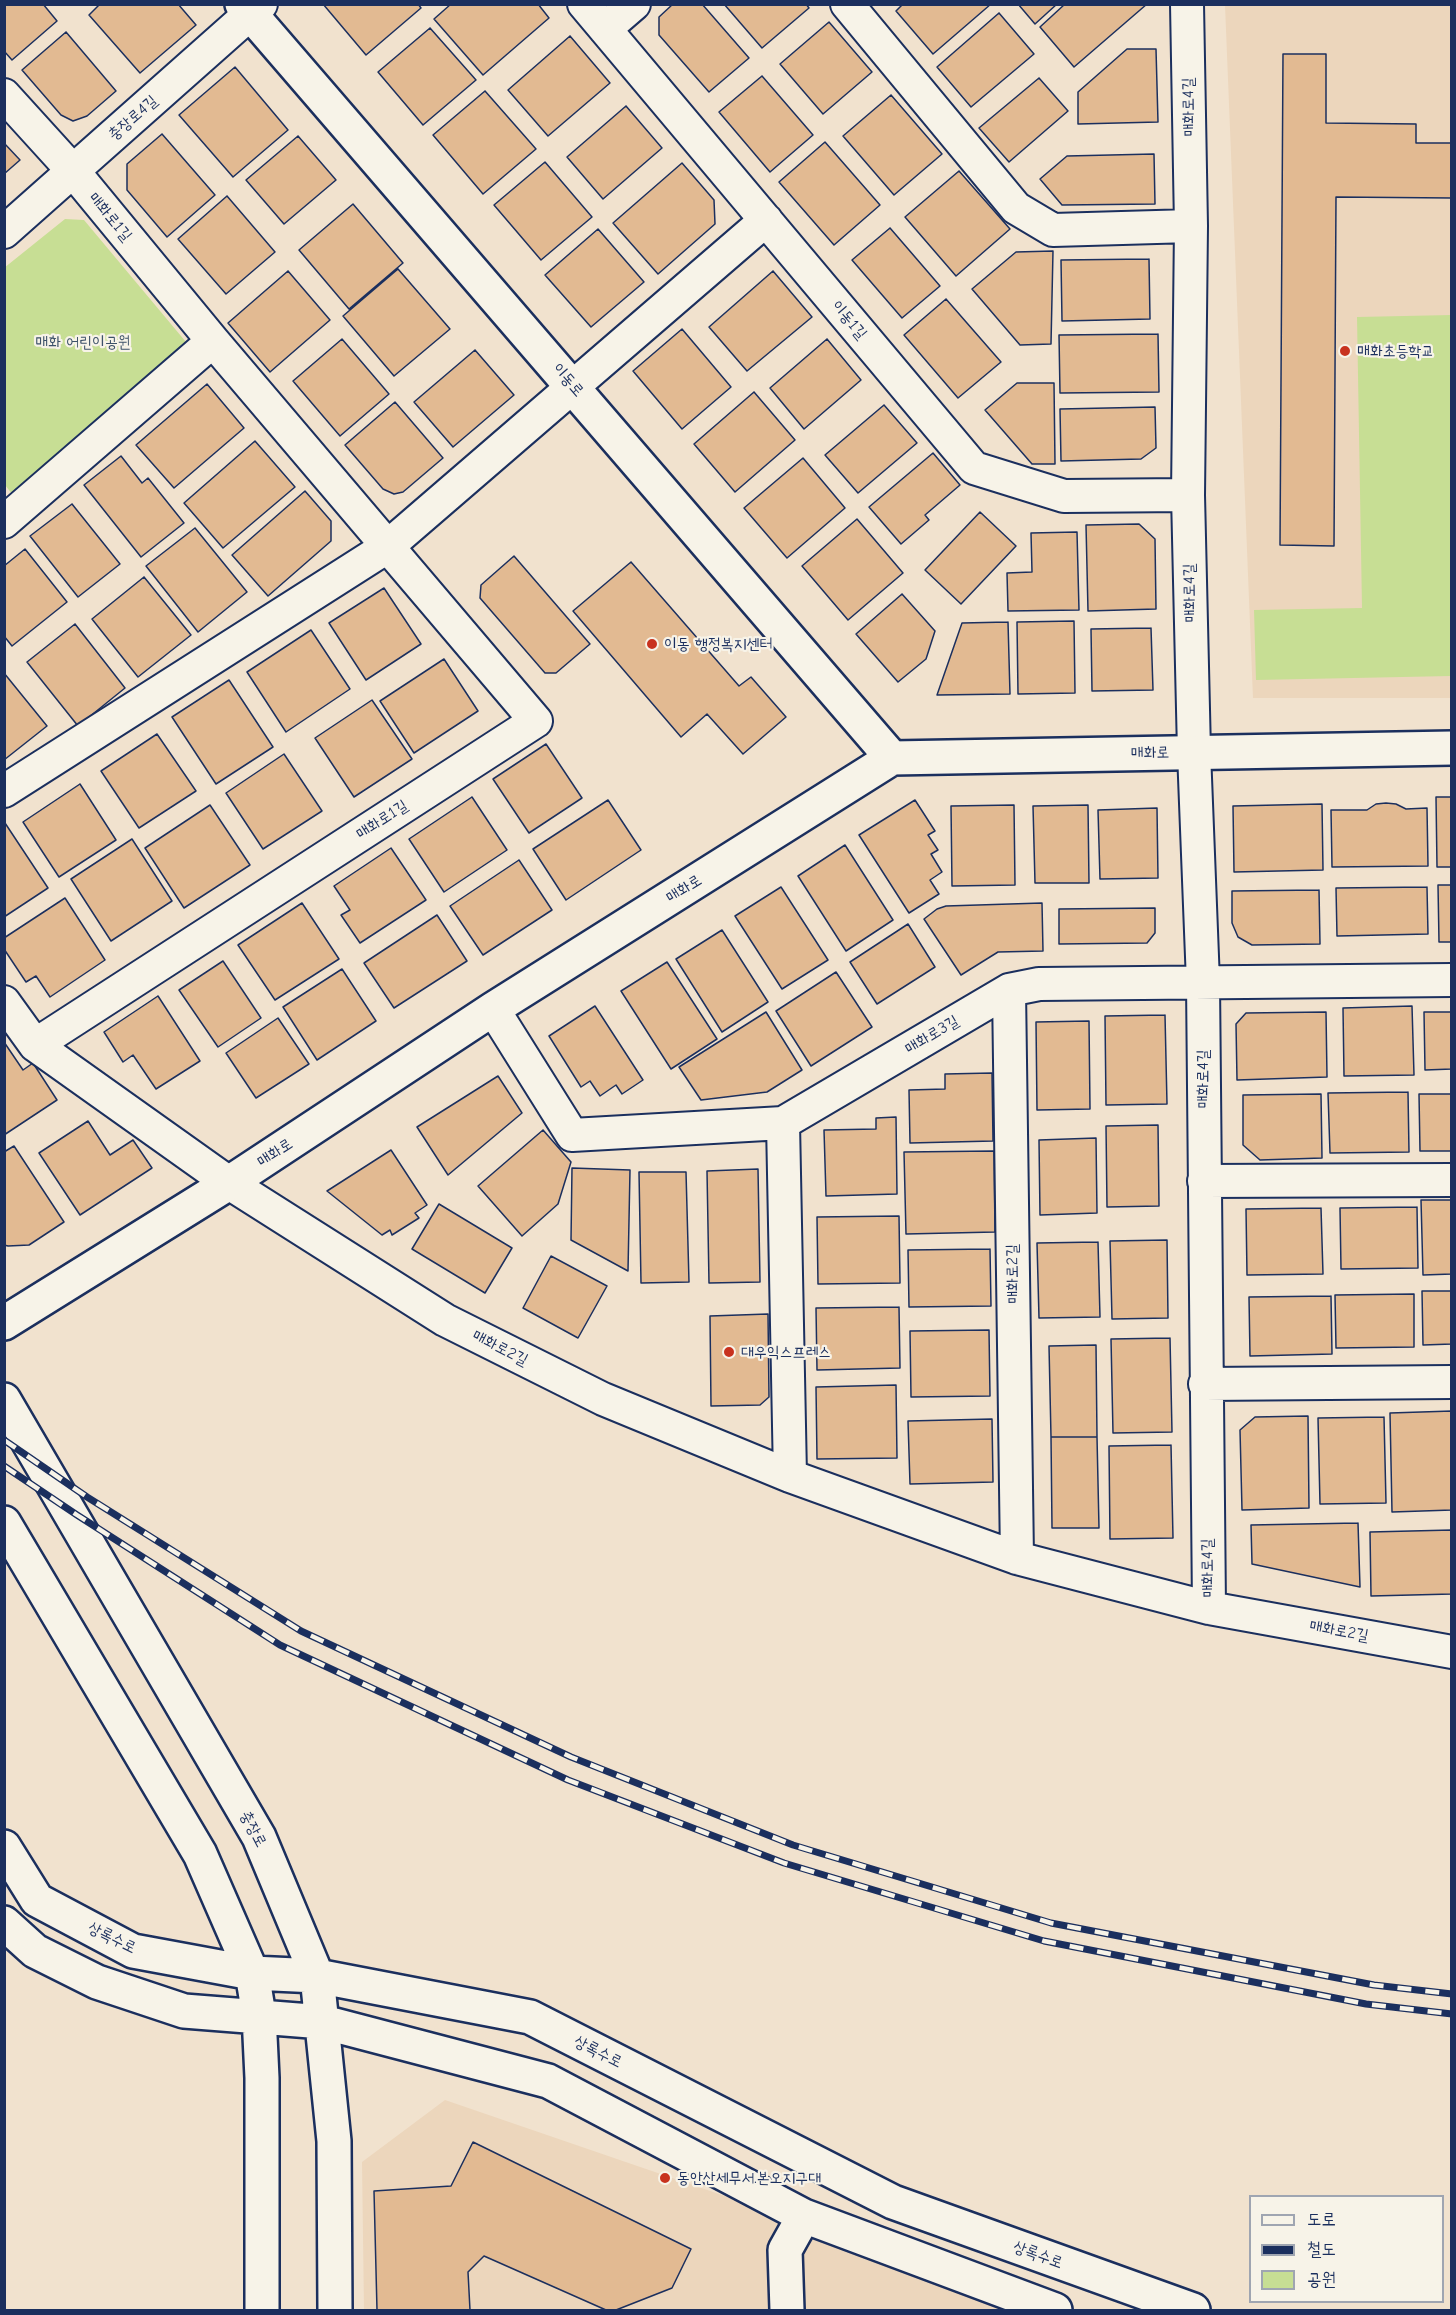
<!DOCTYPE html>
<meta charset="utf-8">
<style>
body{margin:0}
#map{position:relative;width:1456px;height:2315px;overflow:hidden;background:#f1e2ce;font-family:"Comic Neue","Poor Story",sans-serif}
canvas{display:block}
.frame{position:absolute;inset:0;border:6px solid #1b2f5e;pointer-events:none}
.legend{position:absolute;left:1249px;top:2195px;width:195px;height:108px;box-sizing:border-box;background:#f7f3e8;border:2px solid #9fa5b1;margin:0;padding:8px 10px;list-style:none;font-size:18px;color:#1b2f5e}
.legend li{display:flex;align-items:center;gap:12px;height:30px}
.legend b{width:30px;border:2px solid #9fa5b1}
</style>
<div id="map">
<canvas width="1456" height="2315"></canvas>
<div class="frame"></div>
<ul class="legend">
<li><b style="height:8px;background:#f7f3e8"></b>도로</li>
<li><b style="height:8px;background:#1b2f5e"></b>철도</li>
<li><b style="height:16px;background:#c7de94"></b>공원</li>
</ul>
</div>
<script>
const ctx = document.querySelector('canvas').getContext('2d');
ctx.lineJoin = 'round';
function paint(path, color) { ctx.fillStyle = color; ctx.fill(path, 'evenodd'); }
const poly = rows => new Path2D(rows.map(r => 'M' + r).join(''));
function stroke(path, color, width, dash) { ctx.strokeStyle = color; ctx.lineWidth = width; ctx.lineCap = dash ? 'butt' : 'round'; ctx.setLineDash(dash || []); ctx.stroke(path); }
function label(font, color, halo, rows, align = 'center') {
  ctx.font = font + ' "Comic Neue","Poor Story",sans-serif'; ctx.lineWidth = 4.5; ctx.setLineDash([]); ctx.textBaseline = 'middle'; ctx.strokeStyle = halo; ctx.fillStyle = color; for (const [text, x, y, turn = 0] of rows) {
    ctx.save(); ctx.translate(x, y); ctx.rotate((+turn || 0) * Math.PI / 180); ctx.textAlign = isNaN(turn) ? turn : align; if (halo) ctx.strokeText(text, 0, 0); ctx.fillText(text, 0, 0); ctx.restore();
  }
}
paint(poly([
 [1225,5,1451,5,1451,698,1253,698],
 [445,2100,1057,2310,364,2310,362,2162]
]), '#ecd6bc');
paint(poly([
 [65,219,84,220,186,342,185,361,16,499,5,485,4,268],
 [1451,315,1451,676,1256,680,1254,610,1362,608,1357,317]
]), '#c7de94');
const building = poly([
 [4,4,43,4,57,21,12,60,4,51,4,4],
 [100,4,178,4,196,25,140,73,89,15,100,4],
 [323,4,418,4,421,8,366,55,323,4],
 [451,4,538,4,549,18,483,75,434,19,451,4],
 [673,4,702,4,749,58,709,92,659,35,659,17,673,4],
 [724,4,806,4,809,8,762,48,724,4],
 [903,4,991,4,933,54,896,11,903,4],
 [1018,4,1057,4,1035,24,1018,4],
 [1065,4,1147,4,1074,67,1040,27,1065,4],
 [999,13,1034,54,971,107,937,67,999,13],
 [829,22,872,72,823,114,780,64,829,22],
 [430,28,476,80,423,125,378,72,430,28],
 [66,32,116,91,87,116,73,121,61,115,22,70,66,32],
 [570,36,610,83,548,136,508,90,570,36],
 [1127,49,1156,49,1158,122,1078,124,1078,92,1127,49],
 [1283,54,1326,54,1326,123,1416,124,1416,143,1452,143,1452,198,1336,197,1334,546,1280,545,1283,54],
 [235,67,288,130,233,177,179,115,235,67],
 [762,76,813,135,770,172,719,112,762,76],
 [1039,78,1068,111,1009,162,979,128,1039,78],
 [485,91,536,149,483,194,433,135,485,91],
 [891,95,942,154,894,195,843,136,891,95],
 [626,106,662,148,603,199,567,157,626,106],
 [162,134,215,195,167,237,127,190,127,164,162,134],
 [298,136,336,180,284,224,246,180,298,136],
 [825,142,880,205,834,245,779,182,825,142],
 [4,143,20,160,4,174,4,143],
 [1154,154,1155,204,1062,205,1040,179,1067,156,1154,154],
 [545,162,592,217,541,260,494,205,545,162],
 [682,163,714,200,715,224,658,274,613,223,682,163],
 [959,171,1010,229,956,276,905,217,959,171],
 [227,196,275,252,226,294,178,239,227,196],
 [353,204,403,263,349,309,299,250,353,204],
 [890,228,940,286,902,318,852,260,890,228],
 [598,229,644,282,591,327,545,275,598,229],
 [1053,251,1051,344,1020,345,972,289,1016,252,1053,251],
 [1149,259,1150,319,1062,321,1061,260,1149,259],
 [398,269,450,329,394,376,343,316,398,269],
 [288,271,330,320,270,372,228,323,288,271],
 [773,271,812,317,747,371,709,327,773,271],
 [946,299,1001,362,958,398,904,335,946,299],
 [682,329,731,387,682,429,633,371,682,329],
 [1158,334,1159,392,1060,393,1059,335,1158,334],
 [342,339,389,394,340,436,293,381,342,339],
 [827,339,861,380,804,429,770,388,827,339],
 [475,350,514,395,453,447,414,402,475,350],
 [1017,383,1054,383,1055,464,1032,464,985,410,1017,383],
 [207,384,244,428,174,488,136,445,207,384],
 [754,392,795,440,735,492,694,444,754,392],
 [395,402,443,458,403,492,394,494,383,489,345,445,395,402],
 [884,405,917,443,858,493,825,455,884,405],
 [1155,407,1156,448,1141,459,1061,461,1060,409,1155,407],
 [255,441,295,487,223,548,184,503,255,441],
 [933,453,960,485,925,515,929,520,901,544,869,507,933,453],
 [121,456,142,483,148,478,184,523,141,557,84,485,121,456],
 [803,458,845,508,787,558,744,508,803,458],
 [305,491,331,521,331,541,268,596,232,555,305,491],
 [72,504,120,564,78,597,30,536,72,504],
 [980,512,1016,546,961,604,925,570,980,512],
 [857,519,903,573,848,620,802,566,857,519],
 [1139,524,1155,539,1156,609,1088,611,1086,525,1139,524],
 [195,528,247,592,198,632,146,566,195,528],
 [1077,532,1079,610,1008,611,1007,573,1032,572,1031,533,1077,532],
 [25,549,67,602,12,646,4,636,4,566,25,549],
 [514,556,590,644,556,673,545,673,480,598,481,585,514,556],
 [631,562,739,686,751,677,786,717,743,754,707,714,681,737,573,611,631,562],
 [144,577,191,635,138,677,92,619,144,577],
 [384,588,421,644,366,680,329,623,384,588],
 [902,594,935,631,926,659,898,682,856,634,902,594],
 [1074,621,1075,693,1018,694,1017,622,1074,621],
 [1008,622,1010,694,937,695,962,623,1008,622],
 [75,624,125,688,78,726,27,662,75,624],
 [1151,628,1153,690,1092,691,1091,629,1151,628],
 [311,630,350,689,286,732,247,672,311,630],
 [444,659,478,711,414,753,380,701,444,659],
 [4,673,47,726,4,760,4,673],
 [229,680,273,747,216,784,172,717,229,680],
 [372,700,412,759,354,797,315,738,372,700],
 [157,734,196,791,139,828,101,771,157,734],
 [546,744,582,798,529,833,493,779,546,744],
 [284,754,322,811,263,849,226,793,284,754],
 [80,784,116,840,59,877,23,822,80,784],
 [472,797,507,850,444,892,409,839,472,797],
 [1436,797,1452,797,1452,867,1437,867,1436,797],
 [608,800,641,850,566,900,533,849,608,800],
 [915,800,935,831,928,835,938,850,931,854,942,872,930,880,939,894,909,913,859,835,915,800],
 [1386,803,1396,804,1406,809,1427,808,1428,866,1332,867,1331,810,1367,810,1376,804,1386,803],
 [1322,804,1323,870,1234,872,1233,806,1322,804],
 [210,805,250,865,184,908,145,848,210,805],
 [1014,805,1015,885,952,886,951,806,1014,805],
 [1088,805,1089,883,1035,883,1033,806,1088,805],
 [1157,808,1158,878,1100,879,1098,810,1157,808],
 [5,823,48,888,4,917,4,824,5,823],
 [132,839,172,901,111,941,71,879,132,839],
 [845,845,893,920,846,951,798,876,845,845],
 [391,848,426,900,360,943,341,915,350,910,334,886,391,848],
 [519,860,552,910,483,955,450,906,519,860],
 [1438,885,1452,885,1452,942,1439,942,1438,885],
 [781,887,828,960,782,989,735,916,781,887],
 [1427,887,1428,934,1337,936,1336,888,1427,887],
 [1319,890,1320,944,1252,945,1238,937,1232,923,1232,891,1319,890],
 [65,898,105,960,50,997,36,976,26,982,4,949,4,938,65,898],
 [302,903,339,959,275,1000,238,945,302,903],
 [1042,903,1043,951,998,952,961,975,924,919,937,909,946,906,1042,903],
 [1155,908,1155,933,1147,943,1059,944,1059,909,1155,908],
 [437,915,467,961,394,1008,364,963,437,915],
 [908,924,935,967,877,1004,850,962,908,924],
 [722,930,768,1002,722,1032,676,959,722,930],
 [223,961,261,1018,218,1047,179,990,223,961],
 [667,962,717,1039,671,1069,621,991,667,962],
 [342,969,376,1021,317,1060,283,1007,342,969],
 [836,972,872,1027,811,1066,776,1011,836,972],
 [158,996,200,1061,156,1089,133,1055,123,1062,104,1032,158,996],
 [595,1006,643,1080,622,1094,616,1085,600,1096,590,1081,581,1087,549,1036,595,1006],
 [1412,1006,1414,1075,1344,1076,1343,1008,1412,1006],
 [766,1012,802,1070,767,1092,701,1100,679,1067,766,1012],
 [1326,1012,1327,1077,1237,1080,1236,1024,1246,1013,1326,1012],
 [1424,1012,1452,1012,1452,1069,1425,1070,1424,1012],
 [1165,1015,1167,1104,1106,1105,1105,1016,1165,1015],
 [278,1018,309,1064,256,1098,226,1053,278,1018],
 [1089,1021,1090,1109,1037,1110,1036,1022,1089,1021],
 [4,1042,23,1070,33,1063,57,1100,4,1135,4,1042],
 [992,1073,993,1141,910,1143,909,1090,945,1089,945,1074,992,1073],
 [498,1076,522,1113,448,1175,417,1127,498,1076],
 [1408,1092,1409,1152,1330,1153,1328,1093,1408,1092],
 [1321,1094,1322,1158,1260,1160,1243,1145,1243,1095,1321,1094],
 [1419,1094,1452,1094,1452,1151,1420,1151,1419,1094],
 [896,1117,897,1194,826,1196,824,1130,876,1129,876,1118,896,1117],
 [88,1121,110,1155,133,1140,152,1168,80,1215,39,1153,88,1121],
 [1158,1125,1159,1206,1107,1207,1106,1126,1158,1125],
 [543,1130,571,1162,558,1204,522,1236,478,1186,543,1130],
 [1096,1138,1097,1213,1040,1215,1039,1140,1096,1138],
 [14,1146,64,1222,29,1245,8,1246,4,1245,4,1152,14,1146],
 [391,1150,427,1205,415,1213,419,1218,392,1235,390,1230,382,1235,327,1191,391,1150],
 [994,1151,995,1232,906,1234,904,1152,994,1151],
 [572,1168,630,1170,628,1271,571,1240,572,1168],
 [758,1169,760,1282,709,1283,707,1171,758,1169],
 [639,1172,686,1172,689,1282,641,1283,639,1172],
 [1421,1200,1452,1200,1452,1274,1423,1275,1421,1200],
 [439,1204,512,1248,485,1293,412,1249,439,1204],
 [1417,1207,1418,1268,1341,1269,1340,1208,1417,1207],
 [1321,1208,1323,1274,1247,1275,1246,1209,1321,1208],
 [899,1216,900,1283,818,1284,817,1217,899,1216],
 [1167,1240,1168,1318,1112,1319,1110,1241,1167,1240],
 [1098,1242,1100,1317,1039,1318,1037,1243,1098,1242],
 [990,1249,991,1306,909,1307,908,1250,990,1249],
 [551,1256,607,1286,578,1338,523,1308,551,1256],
 [1422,1291,1452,1291,1452,1344,1423,1345,1422,1291],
 [1414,1294,1414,1347,1336,1348,1335,1295,1414,1294],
 [1331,1296,1332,1354,1250,1356,1249,1297,1331,1296],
 [899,1307,900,1368,817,1370,816,1308,899,1307],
 [768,1314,769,1397,760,1405,711,1406,710,1316,768,1314],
 [989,1330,990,1396,911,1397,910,1331,989,1330],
 [1170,1338,1172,1432,1113,1433,1111,1339,1170,1338],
 [1096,1345,1097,1437,1051,1437,1049,1346,1096,1345],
 [896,1385,897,1458,817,1459,816,1387,896,1385],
 [1452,1411,1452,1510,1392,1512,1390,1413,1452,1411],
 [1308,1416,1309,1508,1242,1510,1240,1430,1255,1417,1308,1416],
 [1384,1417,1386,1503,1320,1504,1318,1418,1384,1417],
 [992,1419,993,1482,910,1484,908,1421,992,1419],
 [1051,1437,1097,1437,1099,1528,1052,1528,1051,1437],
 [1171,1445,1173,1538,1110,1539,1109,1446,1171,1445],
 [1358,1523,1360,1587,1252,1564,1251,1525,1358,1523],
 [1452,1530,1452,1594,1371,1596,1370,1532,1452,1530],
 [473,2142,691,2249,672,2288,616,2310,606,2310,484,2256,468,2272,470,2310,377,2310,374,2191,451,2186,473,2142]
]);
paint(building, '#e2ba92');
stroke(building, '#1b2f5e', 1.5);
const minor = poly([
 [584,4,974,468,1064,496,1188,495],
 [847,4,1016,208,1053,230,1191,226],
 [1187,4,1191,226,1188,495,1194,752,1203,982,1209,1608],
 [605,29,634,4],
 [4,95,73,171,213,341,536,721,35,1045],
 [4,232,261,4],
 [4,522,213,341],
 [4,791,387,547,766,220],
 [1009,990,1017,1558],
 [4,1002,35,1045,229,1183,445,1320,603,1399,790,1476,1017,1558,1209,1608,1452,1652],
 [493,1009,572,1135,783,1123,1009,990,1039,984,1452,980],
 [783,1123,790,1476],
 [1204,1181,1452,1180],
 [1205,1384,1452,1382]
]);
const tertiary = poly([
 [242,4,892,758],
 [4,1323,229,1183,493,1009,892,758,1452,748],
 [4,1400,259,1837,317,1976,334,2141,335,2310],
 [4,1523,200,1854,252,1973,259,2015,262,2078,262,2310],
 [4,1847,37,1900,133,1951,252,1973,317,1976,530,2017,893,2202,1193,2310],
 [4,1923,35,1951,97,1982,184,2011,323,2022,548,2081,804,2216,1055,2310],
 [787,2310,785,2250,804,2216]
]);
stroke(minor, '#1b2f5e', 36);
stroke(tertiary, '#1b2f5e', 38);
stroke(minor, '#f7f3e8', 32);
stroke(tertiary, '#f7f3e8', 33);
const rail = poly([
 [4,1440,87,1497,301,1631,571,1757,793,1845,1051,1923,1374,1985,1452,1994],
 [4,1466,77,1515,280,1645,568,1780,784,1863,1044,1941,1366,2004,1452,2014]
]);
stroke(rail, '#1b2f5e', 7);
stroke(rail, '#f7f3e8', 4.5, [14]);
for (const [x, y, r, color] of [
 [1345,351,6,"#c8321e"],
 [652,644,6,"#c8321e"],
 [729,1352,6,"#c8321e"],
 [665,2178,6,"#c8321e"]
]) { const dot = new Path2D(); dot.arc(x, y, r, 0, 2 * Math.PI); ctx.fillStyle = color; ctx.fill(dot); stroke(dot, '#f7f3e8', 2); }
label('16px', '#1b2f5e', '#f7f3e8', [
 ["매화로4길",1189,107,-91],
 ["충장로4길",133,118,-41],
 ["매화로1길",110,217,50],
 ["이동1길",849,320,50],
 ["이동로",568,380,49],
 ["매화로4길",1190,593,-91],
 ["매화로",1150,753,-1],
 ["매화로1길",382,820,-33],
 ["매화로",684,889,-32],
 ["매화로3길",932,1035,-31],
 ["매화로4길",1203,1079,-90],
 ["매화로",275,1153,-33],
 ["매화로2길",1013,1274,-91],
 ["매화로2길",500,1348,27],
 ["매화로4길",1208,1568,-91],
 ["매화로2길",1339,1631,10],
 ["충장로",253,1829,62],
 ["상록수로",112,1938,26],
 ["상록수로",598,2052,27],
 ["상록수로",1038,2255,20]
]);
label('16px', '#3d5269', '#f7f3e8', [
 ["매화 어린이공원",83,342]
]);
label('16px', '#1b2f5e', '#f7f3e8', [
 ["매화초등학교",1357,351],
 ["이동 행정복지센터",664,644],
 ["대우익스프레스",741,1352],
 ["동안산세무서.본오지구대",677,2178]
], 'left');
</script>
